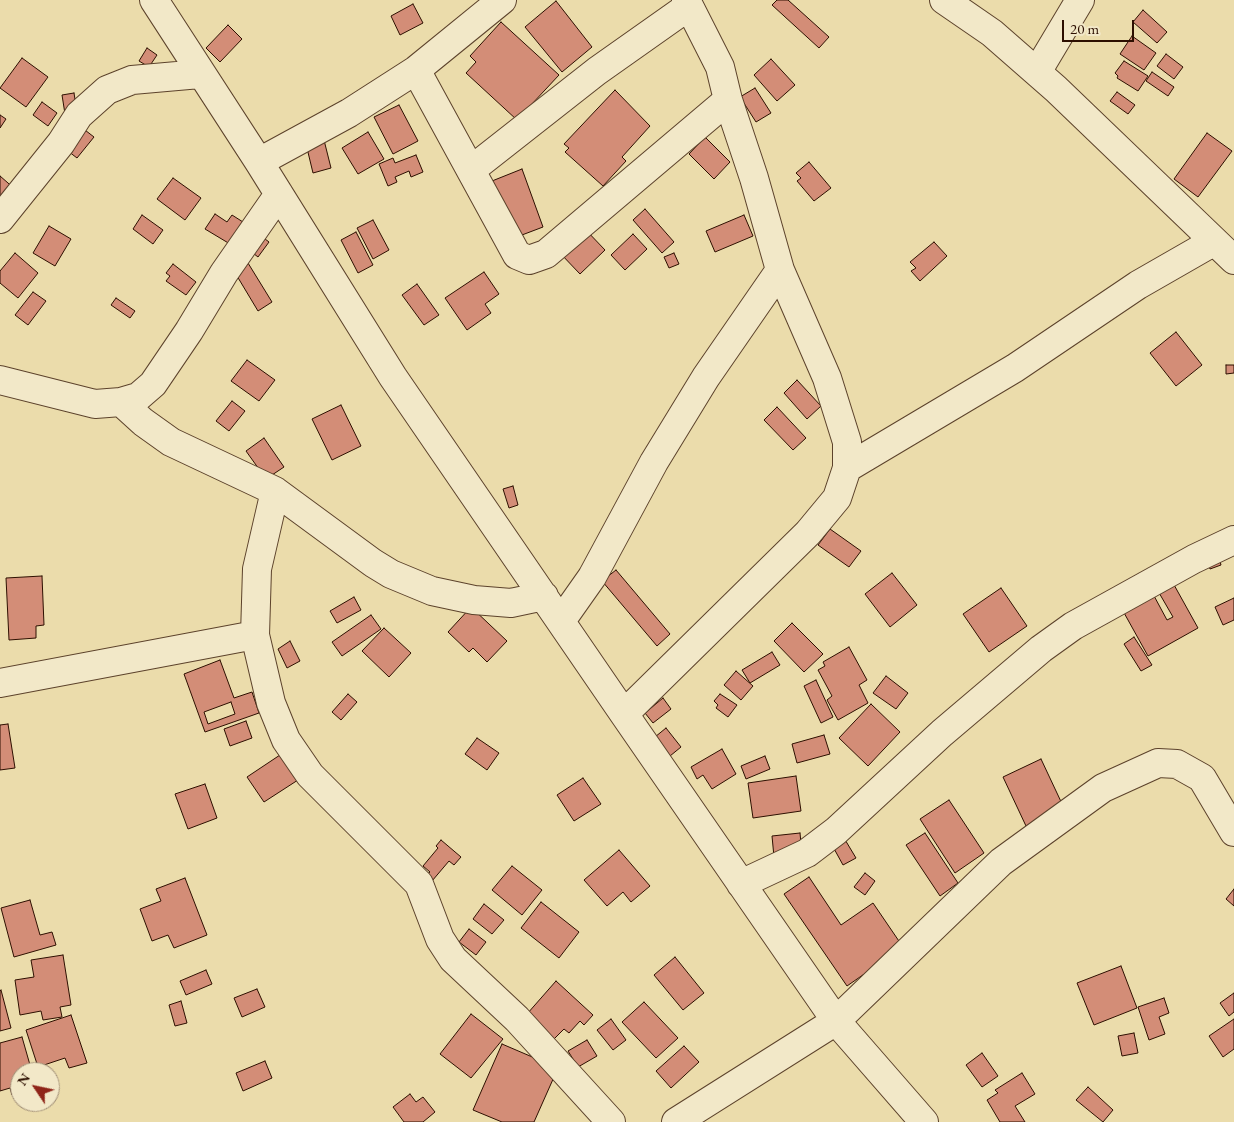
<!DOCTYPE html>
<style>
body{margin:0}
#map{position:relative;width:1234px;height:1122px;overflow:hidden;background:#ebdcab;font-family:"EB Garamond",serif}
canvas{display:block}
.north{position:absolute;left:10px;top:1062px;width:50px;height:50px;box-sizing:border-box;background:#f2e8c8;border:1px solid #a39178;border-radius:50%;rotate:304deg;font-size:14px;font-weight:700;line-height:20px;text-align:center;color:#2d0f00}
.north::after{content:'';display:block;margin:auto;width:18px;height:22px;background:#8f2418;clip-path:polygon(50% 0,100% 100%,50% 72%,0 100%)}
.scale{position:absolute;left:1062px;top:20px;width:72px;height:22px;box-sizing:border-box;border:2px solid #2d0f00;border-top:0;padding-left:6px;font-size:15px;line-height:18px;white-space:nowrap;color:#2d0f00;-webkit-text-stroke:4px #f2e8c8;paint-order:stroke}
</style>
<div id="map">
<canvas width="1234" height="1122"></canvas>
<div class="north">N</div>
<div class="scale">20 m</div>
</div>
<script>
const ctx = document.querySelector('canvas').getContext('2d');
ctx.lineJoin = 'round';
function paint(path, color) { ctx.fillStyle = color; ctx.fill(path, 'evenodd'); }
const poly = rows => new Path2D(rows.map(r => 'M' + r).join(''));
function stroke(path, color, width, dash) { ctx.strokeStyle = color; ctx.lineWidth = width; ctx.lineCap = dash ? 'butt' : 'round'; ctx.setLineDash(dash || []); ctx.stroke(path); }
const building = poly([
 [777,0,788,0,829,37,819,48,772,5,777,0],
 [556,1,592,47,562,72,525,27,556,1],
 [413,4,423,23,400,35,391,16,413,4],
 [1143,10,1167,32,1157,43,1133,22,1143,10],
 [501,22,559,75,517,120,466,73,476,62,470,56,501,22],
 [228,25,242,39,220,62,206,48,228,25],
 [1132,36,1156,53,1144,70,1120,54,1132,36],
 [147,48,157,55,149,67,139,61,147,48],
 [1166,54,1183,67,1174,79,1157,66,1166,54],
 [22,58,48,77,26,107,0,88,22,58],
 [771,59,795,85,777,101,754,75,771,59],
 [1124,61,1148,76,1138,91,1117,78,1118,76,1115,73,1124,61],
 [1152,72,1174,87,1168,96,1146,81,1152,72],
 [755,88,771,113,756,122,740,97,755,88],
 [615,90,650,126,622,157,626,161,603,186,565,152,569,148,564,144,615,90],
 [1117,92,1135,105,1128,114,1110,101,1117,92],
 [74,93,77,112,65,114,62,95,74,93],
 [42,102,57,113,48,126,33,115,42,102],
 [399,105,418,141,393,154,374,117,399,105],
 [0,115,6,119,0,128,0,115],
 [81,127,94,137,77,158,64,148,81,127],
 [368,132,384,159,358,174,342,148,368,132],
 [1207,133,1232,151,1198,197,1174,179,1207,133],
 [705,137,730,162,714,179,689,154,705,137],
 [324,140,331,168,313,173,306,144,324,140],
 [416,155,423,172,411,177,409,171,395,177,397,182,388,186,379,164,393,158,395,163,416,155],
 [809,162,831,188,814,201,797,181,801,178,796,173,809,162],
 [522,169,543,227,514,238,487,183,522,169],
 [0,176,16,190,0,209,0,176],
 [173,178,201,198,185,220,157,199,173,178],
 [645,209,674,242,662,253,633,220,645,209],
 [215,214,227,222,232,215,243,222,230,244,205,229,215,214],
 [142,215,163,230,153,244,133,229,142,215],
 [744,215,753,236,715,252,706,231,744,215],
 [373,220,389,250,373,259,357,228,373,220],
 [49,226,71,239,55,266,33,253,49,226],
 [584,228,605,250,580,274,559,252,584,228],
 [256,232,269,242,258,257,244,246,256,232],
 [356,232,373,265,358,273,341,240,356,232],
 [633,234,647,249,625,270,611,255,633,234],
 [934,242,947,256,920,281,911,271,916,268,910,262,934,242],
 [15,253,38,273,18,298,0,283,0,271,15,253],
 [674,253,679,264,669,268,664,257,674,253],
 [248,263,272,302,258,311,234,271,248,263],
 [173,264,196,282,186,295,166,281,170,276,166,273,173,264],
 [484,272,499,294,485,304,491,313,467,330,445,298,484,272],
 [417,284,439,315,424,325,402,295,417,284],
 [33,292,46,301,28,325,15,315,33,292],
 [116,298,135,311,130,318,111,305,116,298],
 [1176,332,1202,365,1176,386,1150,353,1176,332],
 [247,360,275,380,259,401,231,381,247,360],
 [1226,365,1234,365,1234,373,1226,374,1226,365],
 [797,380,821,406,807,419,784,393,797,380],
 [232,401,245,411,229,431,216,421,232,401],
 [341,405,361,446,332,460,312,419,341,405],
 [777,407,806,438,793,450,764,420,777,407],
 [264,438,284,467,266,479,246,451,264,438],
 [513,486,518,505,509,508,503,489,513,486],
 [830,529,861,551,849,567,818,545,830,529],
 [1218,554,1221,565,1210,569,1206,558,1218,554],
 [616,570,670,634,657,646,602,581,616,570],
 [892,573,917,605,890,627,865,594,892,573],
 [42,576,44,625,36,626,36,638,9,640,6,578,42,576],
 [1173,583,1198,628,1148,656,1123,611,1153,594,1167,620,1173,617,1158,591,1173,583],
 [1001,588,1027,626,989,652,963,614,1001,588],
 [354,597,361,610,337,623,330,611,354,597],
 [1234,598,1234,620,1223,625,1215,607,1234,598],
 [471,607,507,641,487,662,473,648,469,652,448,632,471,607],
 [371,615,381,629,342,656,332,642,371,615],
 [792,623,823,654,804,672,774,641,792,623],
 [384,628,411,653,389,677,362,651,384,628],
 [1134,637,1152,665,1141,671,1124,644,1134,637],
 [290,641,300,661,287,668,278,649,290,641],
 [849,647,867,680,859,685,868,703,838,720,827,700,832,696,818,670,825,666,823,662,849,647],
 [772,652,780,665,750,683,742,670,772,652],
 [220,660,234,698,252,692,259,713,205,732,184,674,220,660],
 [231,702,235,714,208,724,204,712,231,702],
 [736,671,753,686,741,700,724,685,736,671],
 [886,676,908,693,896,709,873,693,886,676],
 [816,680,833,717,821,723,804,686,816,680],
 [348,694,357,702,341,720,332,712,348,694],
 [720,694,737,705,728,717,716,708,718,705,714,701,720,694],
 [663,698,671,709,653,723,645,713,663,698],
 [871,704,900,732,868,766,839,738,871,704],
 [246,721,252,738,230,746,224,729,246,721],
 [8,724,15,768,0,770,0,725,8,724],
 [666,728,681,747,670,756,655,737,666,728],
 [824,735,830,754,797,763,792,744,824,735],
 [477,738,499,753,487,770,465,754,477,738],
 [722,749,736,774,712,789,703,775,697,779,691,767,722,749],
 [286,751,298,780,264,802,247,777,286,751],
 [765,756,770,769,746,779,741,766,765,756],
 [1041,759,1064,808,1026,826,1003,777,1041,759],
 [796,776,801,811,753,818,748,783,796,776],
 [583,778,601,804,574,821,557,795,583,778],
 [205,784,217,818,188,829,175,794,205,784],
 [949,800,984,853,955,873,920,819,949,800],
 [800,833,802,854,774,857,772,836,800,833],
 [925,833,958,883,940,896,906,845,925,833],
 [844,838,856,858,843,865,832,845,844,838],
 [441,840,461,857,454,865,449,861,432,881,426,875,430,872,423,866,438,848,436,846,441,840],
 [619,850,650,886,631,902,623,892,607,906,584,880,619,850],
 [512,866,542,890,522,915,492,890,512,866],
 [865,873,875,881,865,895,854,887,865,873],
 [809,877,841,925,873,903,903,947,847,986,784,894,809,877],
 [185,878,207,935,174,948,168,935,152,941,140,909,161,901,156,889,185,878],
 [1234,889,1234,906,1226,899,1234,889],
 [30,900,40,935,52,932,56,945,14,957,1,908,30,900],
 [541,902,579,932,559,958,521,928,541,902],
 [484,904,504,920,492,934,473,919,484,904],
 [469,929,486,942,476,955,459,942,469,929],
 [63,955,71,1005,60,1007,62,1017,43,1020,41,1011,20,1015,15,980,34,977,31,960,63,955],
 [675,957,704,993,683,1010,654,975,675,957],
 [1121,966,1137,1008,1094,1025,1077,983,1121,966],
 [206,970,212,984,186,995,180,981,206,970],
 [556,981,593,1015,584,1025,580,1021,569,1033,564,1029,554,1039,527,1014,556,981],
 [257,989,265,1007,242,1017,234,998,257,989],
 [1,990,11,1028,0,1031,0,991,1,990],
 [1234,993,1234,1012,1229,1016,1220,1003,1234,993],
 [1164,998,1169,1013,1159,1017,1165,1034,1149,1040,1138,1007,1164,998],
 [181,1001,187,1023,175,1026,169,1005,181,1001],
 [644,1002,678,1038,656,1058,622,1022,644,1002],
 [471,1014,503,1039,471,1078,440,1054,471,1014],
 [71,1015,87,1063,69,1068,65,1058,38,1067,26,1030,71,1015],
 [611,1019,626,1040,613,1050,597,1030,611,1019],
 [1234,1019,1234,1049,1223,1057,1209,1036,1234,1019],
 [1134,1033,1138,1053,1122,1056,1118,1036,1134,1033],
 [22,1037,32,1072,20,1072,20,1093,12,1095,10,1088,0,1091,0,1043,22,1037],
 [587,1040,597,1056,578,1067,568,1051,587,1040],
 [502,1044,558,1068,534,1122,502,1122,473,1110,502,1044],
 [684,1046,699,1062,671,1088,656,1071,684,1046],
 [982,1053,998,1076,982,1087,966,1065,982,1053],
 [265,1061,272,1078,243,1091,236,1073,265,1061],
 [1022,1073,1035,1094,1015,1106,1025,1122,1000,1122,987,1100,998,1093,995,1090,1022,1073],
 [1088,1087,1113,1110,1103,1122,1076,1100,1088,1087],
 [410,1094,416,1102,423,1097,435,1112,423,1122,404,1122,393,1107,410,1094]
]);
paint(building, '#d38d77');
stroke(building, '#2d0f00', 1);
const street = poly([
 [154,0,259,162,393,377,624,714,836,1021,924,1122],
 [944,0,992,33,1056,89,1234,260],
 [416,70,517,255,529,260,546,254,728,100],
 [1037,72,1080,0],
 [259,162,349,113,416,70,502,0],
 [471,170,597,71,689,6],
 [0,219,61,143,79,115,107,90,132,80,200,74],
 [0,380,95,404,121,402,138,397,153,384,189,331,224,273,279,194],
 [121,402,143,422,171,442,275,491,373,563,391,574,432,591,474,600,511,603,544,596],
 [847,468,1015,368,1138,285,1213,242],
 [275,491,257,569,255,635,271,703,286,740,310,775,419,884,440,939,453,959,517,1019,611,1122],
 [561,621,592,577,654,462,706,377,780,270],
 [0,683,255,635],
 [624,714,808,533,837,498,847,468,847,442,827,378,780,270,754,178,728,100,720,67,686,0],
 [741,884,807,853,836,831,942,733,1041,649,1073,626,1194,559,1234,540],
 [676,1122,836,1021,1001,862,1103,788,1158,763,1177,764,1202,778,1234,832]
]);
stroke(street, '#5c422b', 30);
stroke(street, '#f2e8c8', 28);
</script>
